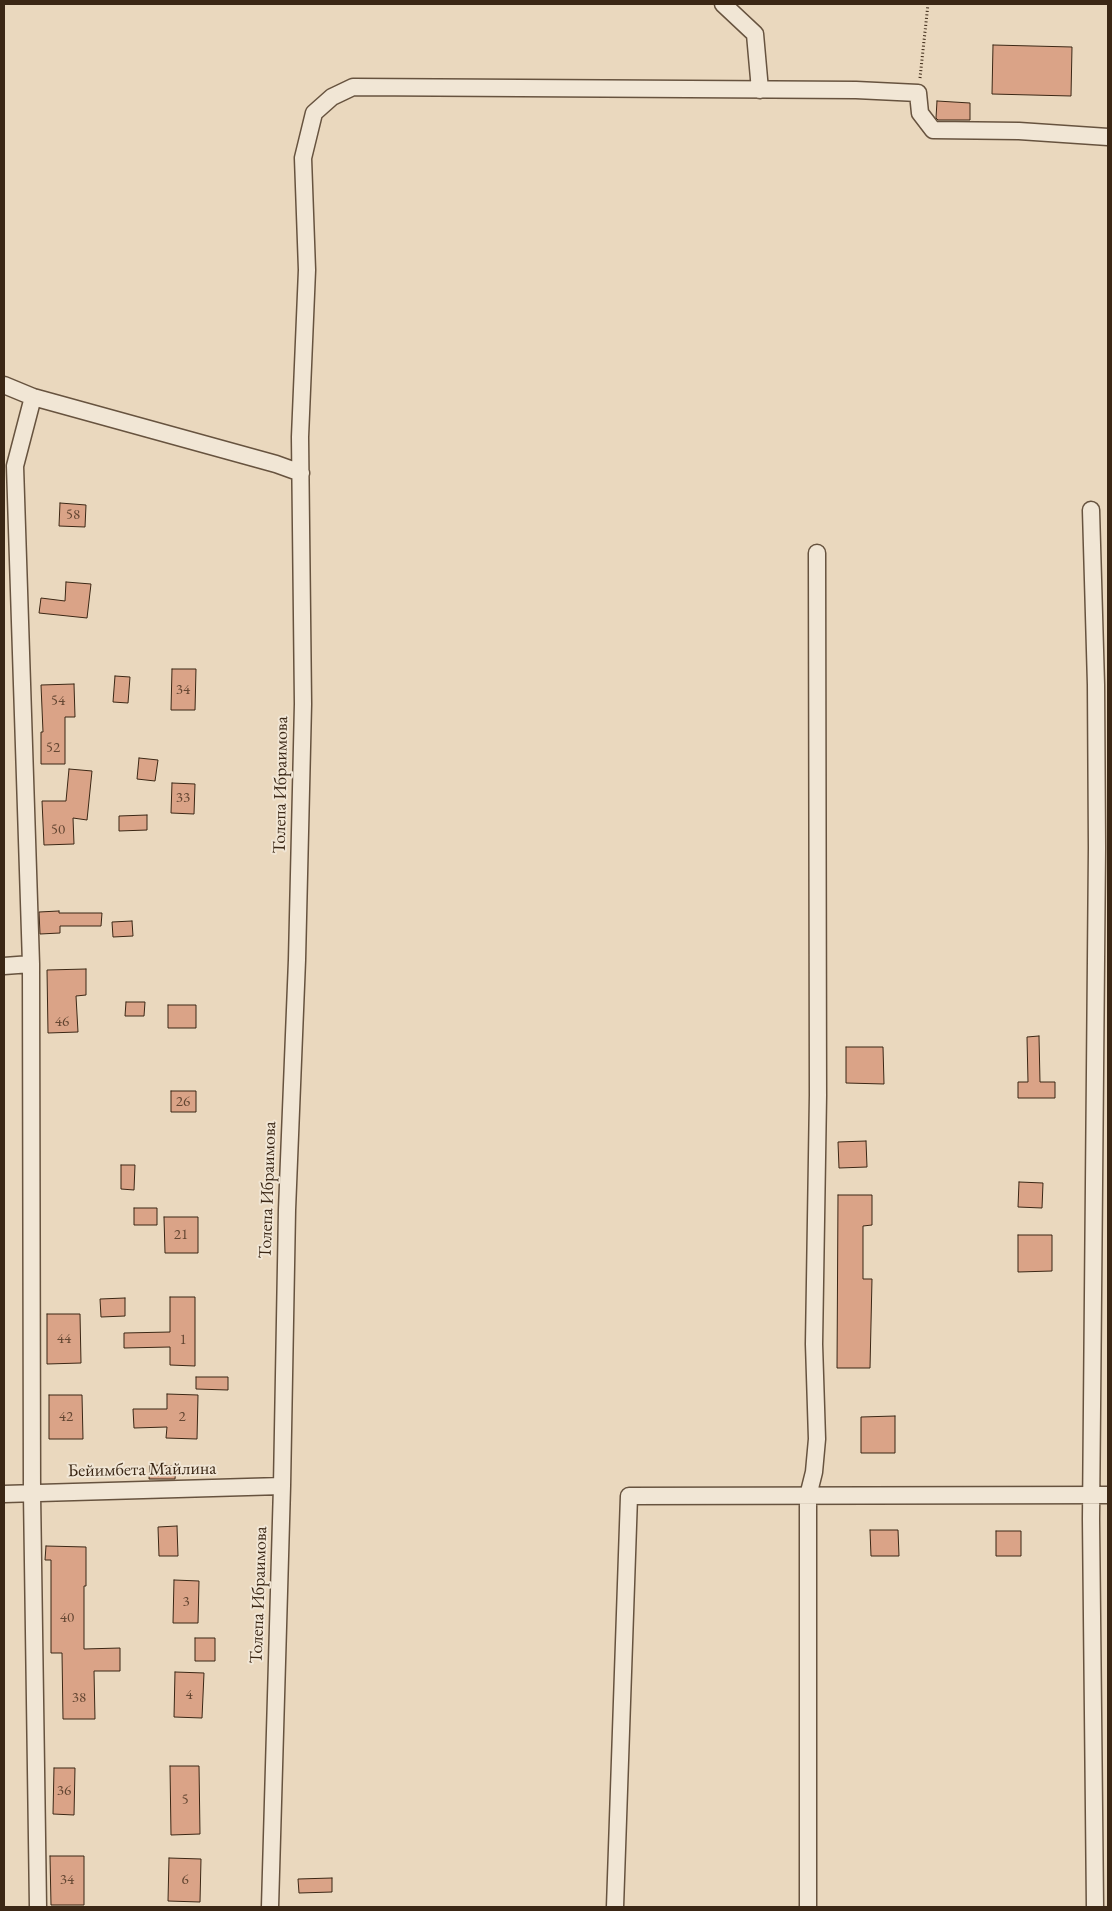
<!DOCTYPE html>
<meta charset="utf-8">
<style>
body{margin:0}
#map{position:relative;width:1112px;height:1911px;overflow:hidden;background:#ead8be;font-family:"EB Garamond",serif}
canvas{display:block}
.frame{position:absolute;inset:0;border:5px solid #3b2715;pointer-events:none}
</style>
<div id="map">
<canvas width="1112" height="1911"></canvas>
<div class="frame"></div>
</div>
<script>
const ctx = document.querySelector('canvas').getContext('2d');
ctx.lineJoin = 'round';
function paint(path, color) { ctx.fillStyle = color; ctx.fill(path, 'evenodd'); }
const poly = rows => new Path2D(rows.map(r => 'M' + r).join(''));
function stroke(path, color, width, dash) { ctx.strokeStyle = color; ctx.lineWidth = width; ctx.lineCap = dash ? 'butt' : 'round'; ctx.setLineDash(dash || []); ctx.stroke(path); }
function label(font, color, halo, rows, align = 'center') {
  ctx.font = font + ' "EB Garamond",serif'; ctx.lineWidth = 4; ctx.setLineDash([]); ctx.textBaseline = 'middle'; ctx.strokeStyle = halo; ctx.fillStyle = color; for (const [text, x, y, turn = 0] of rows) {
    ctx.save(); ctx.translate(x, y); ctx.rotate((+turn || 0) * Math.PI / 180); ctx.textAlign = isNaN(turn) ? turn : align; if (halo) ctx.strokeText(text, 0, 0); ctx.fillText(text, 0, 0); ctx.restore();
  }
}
const building = poly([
 [993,45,1072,47,1071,96,992,94,993,45],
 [937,101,970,103,970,120,938,120,936,118,937,101],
 [60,503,86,505,85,527,59,526,60,503],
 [66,582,91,584,87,618,39,613,41,598,65,601,66,582],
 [172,669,196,669,195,710,171,710,172,669],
 [115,676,130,677,128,703,113,702,115,676],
 [74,684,75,717,65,717,65,764,41,764,41,732,43,732,41,685,74,684],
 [139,758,158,760,155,781,137,779,139,758],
 [69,769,92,771,87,820,73,818,74,844,44,845,42,801,66,801,69,769],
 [172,783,195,784,194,814,171,813,172,783],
 [147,815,147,830,119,831,119,816,147,815],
 [59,911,59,913,102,913,101,926,60,926,60,933,40,934,39,912,59,911],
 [132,921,133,936,113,937,112,922,132,921],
 [86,969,86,995,76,996,78,1032,48,1033,47,970,86,969],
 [126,1002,145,1002,144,1016,125,1016,126,1002],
 [168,1005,196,1005,196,1028,168,1028,168,1005],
 [1039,1036,1040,1082,1055,1082,1055,1098,1018,1098,1018,1082,1028,1082,1027,1037,1039,1036],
 [846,1047,883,1047,884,1084,846,1083,846,1047],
 [171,1091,196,1091,196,1112,171,1112,171,1091],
 [866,1141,867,1167,839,1168,838,1142,866,1141],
 [121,1165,135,1165,134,1190,121,1189,121,1165],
 [1019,1182,1043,1183,1042,1208,1018,1207,1019,1182],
 [838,1195,872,1195,872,1225,863,1226,863,1279,872,1279,870,1368,837,1368,838,1195],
 [134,1208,157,1208,157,1225,134,1225,134,1208],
 [164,1217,198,1217,198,1253,165,1253,164,1217],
 [1018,1235,1052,1235,1052,1271,1018,1272,1018,1235],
 [170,1297,195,1297,195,1366,170,1365,170,1347,124,1348,124,1333,170,1332,170,1297],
 [125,1298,125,1316,101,1317,100,1299,125,1298],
 [47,1314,80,1314,81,1363,47,1364,47,1314],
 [196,1377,228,1377,228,1390,196,1389,196,1377],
 [167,1394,198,1395,197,1439,166,1438,167,1427,134,1428,133,1409,167,1409,167,1394],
 [49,1395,82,1395,83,1439,49,1439,49,1395],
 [895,1416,895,1453,861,1453,861,1417,895,1416],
 [150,1465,176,1466,175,1479,149,1479,150,1465],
 [177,1526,178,1556,159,1556,158,1527,177,1526],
 [870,1530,898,1530,899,1556,871,1556,870,1530],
 [996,1531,1021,1531,1021,1556,996,1556,996,1531],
 [46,1546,86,1547,86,1586,84,1586,84,1649,120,1648,120,1671,94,1671,95,1719,63,1719,62,1653,51,1653,51,1560,45,1560,46,1546],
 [174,1580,199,1581,198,1623,173,1623,174,1580],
 [195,1638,215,1638,215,1661,195,1661,195,1638],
 [175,1672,204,1673,202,1718,174,1717,175,1672],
 [170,1766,199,1766,200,1834,171,1835,170,1766],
 [54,1768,75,1768,74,1815,53,1814,54,1768],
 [50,1856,84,1856,84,1905,51,1905,50,1856],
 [169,1858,201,1859,200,1902,168,1901,169,1858],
 [332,1878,332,1892,299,1893,298,1879,332,1878]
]);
paint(building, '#daa387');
stroke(building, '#3b2715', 1);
const minor = poly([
 [723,4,755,34,760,90],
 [4,385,33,397,276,464,301,473],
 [33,397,15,466,31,964,32,1493,38,1907],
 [1091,510,1096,685,1097,848,1091,1519,1095,1907],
 [4,966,31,964],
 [4,1494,282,1486],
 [270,1907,282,1486,287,1210,297,960,303,704,300,437,307,270,303,158,314,113,332,97,353,87,856,90,918,93,920,113,933,130,1019,131,1108,137],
 [615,1907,629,1496,1108,1495],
 [808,1907,808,1496,814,1472,817,1439,814,1344,818,1095,817,553]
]);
stroke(minor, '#67533f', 19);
stroke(poly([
 [920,78,928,4]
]), '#3b2715', 3, [1, 2.5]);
stroke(minor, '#f1e6d5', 16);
label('15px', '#634632', null, [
 ["58",73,515],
 ["34",183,690],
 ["54",58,701],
 ["52",53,748],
 ["33",183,798],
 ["50",58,830],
 ["46",62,1022],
 ["26",183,1102],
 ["21",181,1235],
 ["44",64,1339],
 ["1",183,1340],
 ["42",66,1417],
 ["2",182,1417],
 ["3",186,1602],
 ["40",67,1618],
 ["4",189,1695],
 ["38",79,1698],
 ["36",64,1791],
 ["5",185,1800],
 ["34",67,1880],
 ["6",185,1880]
]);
label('18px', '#3b2715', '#f1e6d5', [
 ["Толепа Ибраимова",281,785,-89],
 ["Толепа Ибраимова",268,1190,-88],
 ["Бейимбета Майлина",142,1470,-1],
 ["Толепа Ибраимова",259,1595,-88]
]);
</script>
